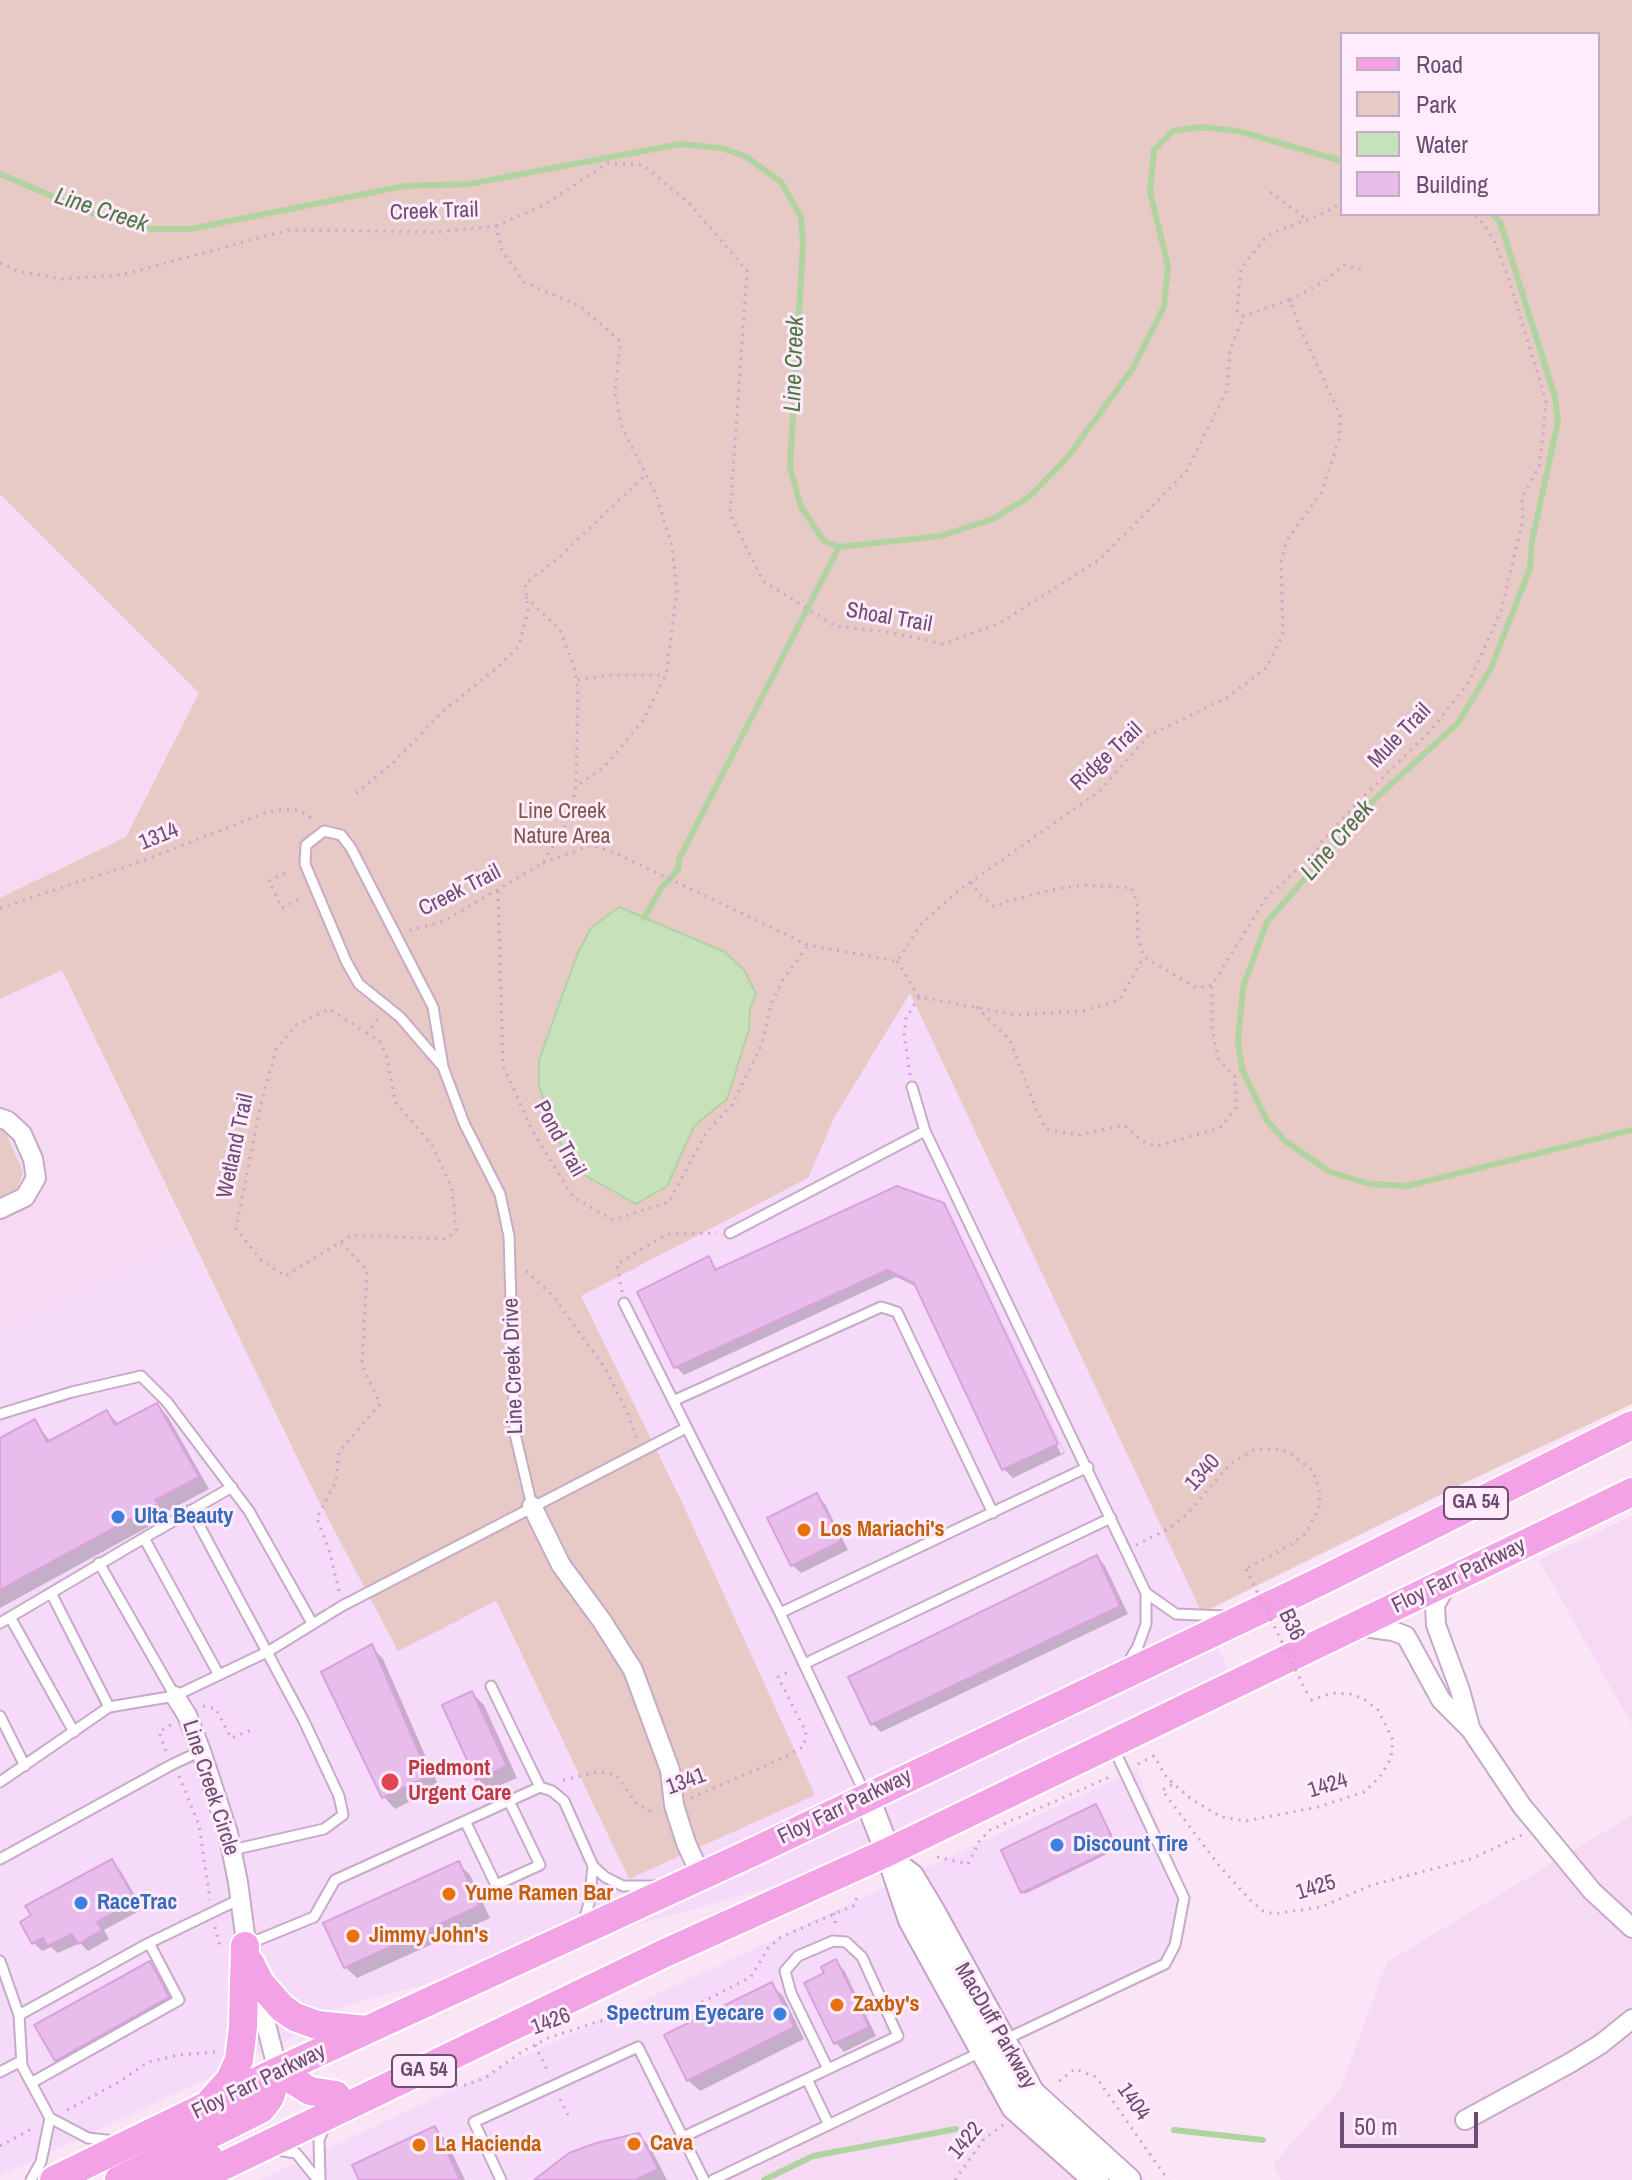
<!DOCTYPE html>
<style>
body{margin:0}
#map{position:relative;width:1632px;height:2180px;overflow:hidden;background:#fae5f7;font-family:"Archivo Narrow",sans-serif}
canvas{display:block}
.legend{position:absolute;left:1340px;top:32px;width:260px;height:184px;box-sizing:border-box;background:#feebfb;border:2px solid #c4abc4;margin:0;padding:10px 14px;list-style:none;font-size:24px;color:#6e4c71}
.legend li{display:flex;align-items:center;gap:16px;height:40px}
.legend b{width:40px;border:2px solid #c4abc4}
.scale{position:absolute;left:1340px;top:2112px;width:138px;height:36px;box-sizing:border-box;border:4px solid #6e4c71;border-top:0;padding-left:10px;font-size:24px;line-height:28px;white-space:nowrap;color:#6e4c71;-webkit-text-stroke:6px #feebfb;paint-order:stroke}
</style>
<div id="map">
<canvas width="1632" height="2180"></canvas>
<ul class="legend">
<li><b style="height:10px;background:#f4a2e6"></b>Road</li>
<li><b style="height:22px;background:#e7cac5"></b>Park</li>
<li><b style="height:22px;background:#c7e2bb"></b>Water</li>
<li><b style="height:22px;background:#e8bdec"></b>Building</li>
</ul>
<div class="scale">50 m</div>
</div>
<script>
const ctx = document.querySelector('canvas').getContext('2d');
ctx.lineJoin = 'round';
function paint(path, color) { ctx.fillStyle = color; ctx.fill(path, 'evenodd'); }
const poly = rows => new Path2D(rows.map(r => 'M' + r).join(''));
function stroke(path, color, width, dash) { ctx.strokeStyle = color; ctx.lineWidth = width; ctx.lineCap = dash ? 'butt' : 'round'; ctx.setLineDash(dash || []); ctx.stroke(path); }
function label(font, color, halo, rows, align = 'center') {
  ctx.font = font + ' "Archivo Narrow",sans-serif'; ctx.lineWidth = 6; ctx.setLineDash([]); ctx.textBaseline = 'middle'; ctx.strokeStyle = halo; ctx.fillStyle = color; for (const [text, x, y, turn = 0] of rows) {
    ctx.save(); ctx.translate(x, y); ctx.rotate((+turn || 0) * Math.PI / 180); ctx.textAlign = isNaN(turn) ? turn : align; if (halo) ctx.strokeText(text, 0, 0); ctx.fillText(text, 0, 0); ctx.restore();
  }
}
paint(poly([
 [0,486,199,693,62,970,190,1238,0,1334],
 [1632,1516,1632,1725,1539,1560],
 [1632,1815,1632,2180,1282,2180,1273,2164,1340,2090,1387,1962],
 [996,2039,1145,2180,695,2180]
]), '#f6daf3');
paint(poly([
 [915,977,1229,1672,888,1852,716,1903,338,2008,284,2042,0,2176,0,1334,190,1238,398,1650,495,1601,629,1879,814,1795,681,1500,581,1296],
 [1137,1769,1184,1898,1165,1964,695,2180,260,2180]
]), '#f5dafa');
paint(poly([
 [0,0,1632,0,1632,1404,1458,1486,1202,1613,910,993,834,1118,808,1178,581,1296,681,1500,815,1795,629,1879,496,1601,398,1651,310,1484,62,970,0,999,0,898,126,837,199,693,0,494],
 [1342,34,1598,34,1598,214,1342,214],
 [0,1128,4,1129,23,1172,17,1188,0,1197]
]), '#e7cac5');
const water = poly([
 [619,907,725,952,744,970,756,994,750,1008,749,1029,727,1099,694,1126,667,1186,636,1204,572,1168,553,1128,539,1085,539,1060,577,955,591,928,619,907]
]);
paint(water, '#c7e2bb');
stroke(water, '#b1d3a2', 2);
paint(poly([
 [943,1205,1061,1454,1064,1452,951,1213,1065,1453,1013,1478,1004,1469,919,1288,896,1277,684,1375,676,1367,708,1259,718,1270],
 [157,1405,168,1417,209,1489,166,1512,168,1516,0,1608,0,1441,35,1422,51,1442,107,1412,119,1424],
 [816,1495,825,1504,848,1550,801,1573,792,1565],
 [1097,1557,1105,1566,1128,1614,881,1732,872,1723],
 [372,1647,383,1659,439,1787,395,1809,384,1797],
 [472,1693,484,1705,517,1778,489,1790,478,1779],
 [1098,1808,1112,1837,1101,1842,1107,1854,1025,1894,1023,1892],
 [112,1862,120,1870,143,1909,104,1930,109,1939,88,1951,80,1943,58,1953,51,1947,42,1951,34,1943,22,1923],
 [458,1863,470,1875,490,1918,357,1978,345,1967],
 [835,1962,844,1970,876,2036,844,2052,836,2043,807,1984,826,1974],
 [152,1966,170,2000,58,2062,56,2060],
 [771,1984,783,1996,804,2039,700,2091,688,2080],
 [434,2128,446,2140,465,2180,361,2180],
 [639,2135,650,2147,667,2180,537,2180]
]), '#0003');
stroke(poly([
 [0,174,97,215,149,229,190,229,404,186,469,184,680,144,721,148,747,157,781,182,801,217,803,245,790,467,801,507,824,541,839,547,940,536,993,519,1029,497,1067,458,1133,368,1164,307,1168,266,1150,192,1154,150,1173,131,1201,127,1238,131,1342,161],
 [1492,214,1500,222,1555,397,1558,422,1532,541,1530,568,1491,668,1458,723,1375,799,1267,922,1243,987,1238,1042,1242,1069,1266,1119,1284,1140,1330,1172,1370,1184,1407,1186,1632,1130],
 [644,918,660,890,678,870,679,859,839,547],
 [1174,2130,1263,2140],
 [764,2180,813,2156,956,2129]
]), '#b1d3a2', 6);
const building = poly([
 [897,1186,944,1203,1058,1444,1002,1470,914,1283,887,1270,674,1368,637,1292,709,1256,715,1270,897,1186],
 [157,1403,199,1477,155,1500,158,1504,0,1590,0,1438,35,1419,47,1442,107,1410,115,1425,157,1403],
 [817,1493,841,1541,791,1566,767,1518,817,1493],
 [1097,1555,1120,1606,871,1725,848,1677,1097,1555],
 [372,1644,429,1776,382,1798,321,1672,372,1644],
 [472,1691,507,1766,476,1780,442,1705,472,1691],
 [1096,1804,1111,1835,1101,1840,1107,1852,1021,1893,1001,1850,1096,1804],
 [112,1859,136,1901,97,1922,102,1930,78,1944,72,1934,47,1946,43,1938,32,1944,20,1922,31,1915,25,1906,112,1859],
 [459,1861,479,1906,344,1968,323,1923,459,1861],
 [836,1959,869,2027,834,2044,804,1983,824,1973,821,1967,836,1959],
 [150,1961,169,1997,55,2061,34,2025,150,1961],
 [772,1982,794,2027,687,2081,664,2035,772,1982],
 [435,2126,460,2180,359,2180,352,2165,435,2126],
 [639,2133,658,2169,635,2180,534,2180,569,2153,596,2143,639,2133]
]);
paint(building, '#e8bdec');
stroke(building, '#dba1df', 2);
const lane = poly([
 [443,1067,400,1017,359,984,346,961,305,864,306,845,324,831,341,835,351,848,433,1007,443,1067,464,1123,500,1194,509,1236,515,1434,532,1506],
 [912,1087,925,1131,1146,1593,1146,1624,1138,1646,1128,1663],
 [730,1233,925,1131],
 [624,1303,780,1613,866,1796],
 [673,1401,881,1307,897,1312,993,1513],
 [0,1414,72,1392,141,1376,167,1402,249,1511,312,1623],
 [191,1510,304,1721,339,1796,343,1815,324,1829,232,1850],
 [144,1538,232,1487],
 [99,1563,175,1696],
 [51,1593,109,1707],
 [1146,1593,1176,1614,1224,1616],
 [780,1613,1088,1467],
 [10,1617,74,1732],
 [0,1623,144,1538,219,1675],
 [804,1664,1111,1518],
 [491,1686,540,1787],
 [0,1716,25,1766],
 [0,1782,109,1707,175,1696,219,1675,269,1651,342,1606,686,1428],
 [465,1821,496,1885,540,1865,509,1801],
 [0,1859,173,1764,201,1751],
 [583,1925,589,1903,593,1866],
 [248,1944,314,1917,335,1880,540,1787,552,1791,564,1801,593,1866,605,1877,623,1886,657,1886],
 [0,1961,19,2015,22,2066,50,2118,88,2138,115,2141],
 [19,2015,149,1943,240,1899],
 [1004,2040,1165,1964,1175,1945,1184,1898,1113,1747],
 [0,2072,21,2061],
 [807,2079,829,2125],
 [31,2083,179,2000,149,1943],
 [683,2137,807,2079,828,2069,898,2036,862,1957,846,1942,833,1941,798,1956,785,1971,791,1993,828,2069],
 [277,2150,296,2153,318,2180],
 [31,2180,41,2162,50,2118],
 [320,2180,319,2140,325,2125],
 [501,2180,474,2122,638,2047,704,2180],
 [713,2180,981,2052]
]);
const street = poly([
 [0,1118,8,1121,22,1134,33,1159,36,1178,25,1197,0,1209],
 [532,1506,561,1565,602,1621,633,1670,670,1770,674,1805,686,1843,698,1869,699,1877],
 [1448,1582,1435,1605,1436,1625,1460,1690,1470,1727],
 [1356,1626,1393,1631,1406,1636,1441,1700,1471,1730,1522,1806,1592,1891,1632,1928],
 [175,1696,187,1715,201,1751,228,1833,238,1882,248,1957],
 [255,1982,278,2071],
 [1465,2120,1570,2063,1601,2044,1632,2019]
]);
const secondary = poly([
 [866,1796,888,1852,911,1920,1014,2107,1096,2180],
 [899,1867,911,1876,931,1909,1032,2093,1128,2180]
]);
const primary = poly([
 [250,1963,260,1983,282,2008,295,2017,317,2025,367,2030],
 [278,2071,310,2091,336,2095],
 [212,2100,230,2080,239,2060,243,2027,245,1946],
 [54,2180,278,2071,751,1853,1321,1581,1632,1425],
 [119,2180,261,2109,270,2097,278,2071],
 [163,2180,209,2158],
 [194,2180,665,1953,888,1852,1632,1492]
]);
stroke(lane, '#c7aac7', 13);
stroke(street, '#c7aac7', 22);
stroke(secondary, '#c6a3c6', 28);
stroke(primary, '#fff', 32);
stroke(poly([
 [1270,192,1306,219],
 [496,226,544,205,608,163,643,165,690,204,747,271,730,514,763,581,835,626,889,632,943,644,1000,623,1099,560,1186,472,1227,390,1230,349,1244,316],
 [0,263,17,271,62,279,121,275,289,230,436,232,496,226,502,251,524,282,580,306,620,341,615,393,622,428,655,492,672,546,677,591,666,675,642,722,603,768,576,786,569,819,543,863,444,921,408,931],
 [1290,300,1325,281,1344,265,1362,270],
 [1244,316,1237,312,1241,268,1268,235,1324,213,1342,202],
 [526,597,560,630,574,666,578,690,576,784],
 [578,680,610,675,666,675],
 [356,793,391,765,442,712,497,668,519,646,528,611,525,584,557,559,647,474],
 [543,863,591,845,613,852,808,945,897,961,922,923,958,891,1101,790,1148,736,1228,697,1266,668,1283,634,1281,561,1287,540,1321,493,1339,440,1340,415,1301,330,1290,300,1244,316],
 [285,873,269,881,282,908,299,899],
 [971,882,979,894,995,907,1007,901,1056,889,1085,885,1132,888,1137,902,1138,939,1144,957,1197,988,1212,985,1266,898,1315,853,1322,841,1361,799,1431,730,1469,682,1501,611,1523,520,1522,498,1540,464,1546,401,1508,277,1494,240,1479,218,1471,214],
 [498,891,503,1066,532,1130,573,1197,613,1220,669,1202,707,1131,732,1105,761,1046,771,1005,782,981,808,945],
 [0,908,145,860,265,813,285,809,296,810,307,814,315,822],
 [897,961,919,997,1017,1015,1083,1011,1119,1000,1144,957],
 [977,1007,1010,1040,1036,1109,1046,1129,1078,1135,1124,1125,1142,1141,1157,1146,1220,1128,1236,1108,1235,1077,1218,1058,1212,1028,1212,985],
 [367,1033,329,1009,296,1025,276,1049,259,1112,236,1229,261,1260,285,1276,352,1235,447,1239,456,1230,452,1188,432,1145,395,1102,387,1058,380,1041,367,1033,380,1016],
 [910,1075,904,1033,906,1018,919,997],
 [526,1271,553,1296,605,1368,627,1412,637,1440],
 [622,1292,617,1264,667,1234,717,1233],
 [1136,1545,1170,1528,1188,1513,1230,1464,1255,1449,1279,1449,1290,1453,1313,1471,1320,1492,1319,1509,1305,1534,1287,1547,1246,1569],
 [339,1591,330,1553,317,1518,336,1481,339,1452,380,1404,362,1365,367,1270,341,1243],
 [203,1706,216,1709,231,1738,254,1729],
 [166,1751,159,1732,172,1724],
 [1138,1764,1154,1756,1167,1778,1190,1798,1221,1817,1246,1821,1318,1807,1364,1792,1380,1777,1391,1758,1393,1740,1378,1710,1364,1699,1350,1694,1332,1693,1311,1700,1308,1695],
 [179,1776,199,1825,210,1900],
 [563,1780,598,1772,615,1774,637,1804,649,1811,657,1809],
 [1172,1785,1162,1790,1217,1863,1251,1901,1263,1911,1274,1914,1321,1907,1372,1885,1471,1859,1524,1834],
 [691,1798,783,1758,804,1746,806,1732,778,1677,792,1670],
 [937,1857,968,1864,980,1840,990,1830,1112,1776],
 [834,1913,836,1929],
 [215,1927,221,1950],
 [535,2045,549,2074],
 [1059,2081,1075,2069,1096,2077,1168,2180],
 [448,2085,465,2085,485,2078,523,2051,548,2038,600,2021,685,2011,751,1977,768,1948,781,1937,855,1905,857,1894],
 [560,2099,568,2115],
 [67,2110,119,2082,148,2062,178,2055,217,2052],
 [0,2146,35,2127],
 [955,2180,984,2139,1003,2125]
]), '#cfa2d2', 3, [2, 6]);
stroke(lane, '#fff', 9);
stroke(street, '#fff', 18);
stroke(secondary, '#fff', 24);
stroke(primary, '#f4a2e6', 28);
stroke(poly([
 [1246,1569,1308,1695]
]), '#cfa2d2', 3, [2, 6]);
for (const [x, y, r, color] of [
 [118,1517,8,"#3f7fe0"],
 [804,1530,8,"#e8710a"],
 [390,1782,10,"#e0444e"],
 [1057,1845,8,"#3f7fe0"],
 [449,1894,8,"#e8710a"],
 [81,1903,8,"#3f7fe0"],
 [353,1936,8,"#e8710a"],
 [837,2005,8,"#e8710a"],
 [780,2014,8,"#3f7fe0"],
 [634,2144,8,"#e8710a"],
 [419,2145,8,"#e8710a"]
]) { const dot = new Path2D(); dot.arc(x, y, r, 0, 2 * Math.PI); ctx.fillStyle = color; ctx.fill(dot); stroke(dot, '#feebfb', 3); }
for (const [x, y, w] of [
 [1476,1503,64],
 [424,2071,64]
]) { const box = new Path2D(); box.roundRect(x - w / 2, y - 16, w, 32, 6); ctx.fillStyle = '#feebfb'; ctx.fill(box); stroke(box, '#6e4c71', 2); }
label('bold 20px', '#6e4c71', null, [
 ["GA 54",1476,1503],
 ["GA 54",424,2071]
]);
label('22px', '#6e4c71', '#feebfb', [
 ["Creek Trail",434,212,-2],
 ["Shoal Trail",889,618,10],
 ["Mule Trail",1400,736,-46],
 ["Ridge Trail",1107,757,-43],
 ["1314",159,837,-22],
 ["Creek Trail",460,891,-27],
 ["Pond Trail",559,1139,61],
 ["Wetland Trail",236,1146,-78],
 ["Line Creek Drive",514,1366,-92],
 ["1340",1203,1473,-48],
 ["Floy Farr Parkway",1459,1576,-26],
 ["B36",1291,1625,64],
 ["1341",686,1782,-20],
 ["1424",1328,1786,-17],
 ["Line Creek Circle",210,1788,72],
 ["Floy Farr Parkway",845,1807,-26],
 ["1425",1316,1888,-17],
 ["1426",551,2022,-21],
 ["MacDuff Parkway",995,2026,60],
 ["Floy Farr Parkway",259,2082,-26],
 ["1404",1133,2102,55],
 ["1422",966,2141,-50]
]);
label('22px', '#81594b', '#feebfb', [
 ["Line Creek",562,812],
 ["Nature Area",562,837]
]);
label('bold 22px', '#366cbe', '#feebfb', [
 ["Ulta Beauty",134,1517],
 ["Discount Tire",1073,1845],
 ["RaceTrac",97,1903],
 ["Spectrum Eyecare",764,2014,"right"]
], 'left');
label('bold 22px', '#c56008', '#feebfb', [
 ["Los Mariachi's",820,1530],
 ["Yume Ramen Bar",465,1894],
 ["Jimmy John's",369,1936],
 ["Zaxby's",853,2005],
 ["Cava",650,2144],
 ["La Hacienda",435,2145]
], 'left');
label('bold 22px', '#be3a42', '#feebfb', [
 ["Piedmont",408,1769],
 ["Urgent Care",408,1794]
], 'left');
label('italic 24px', '#507641', '#feebfb', [
 ["Line Creek",101,211,18],
 ["Line Creek",795,364,-88],
 ["Line Creek",1338,841,-49]
]);
</script>
